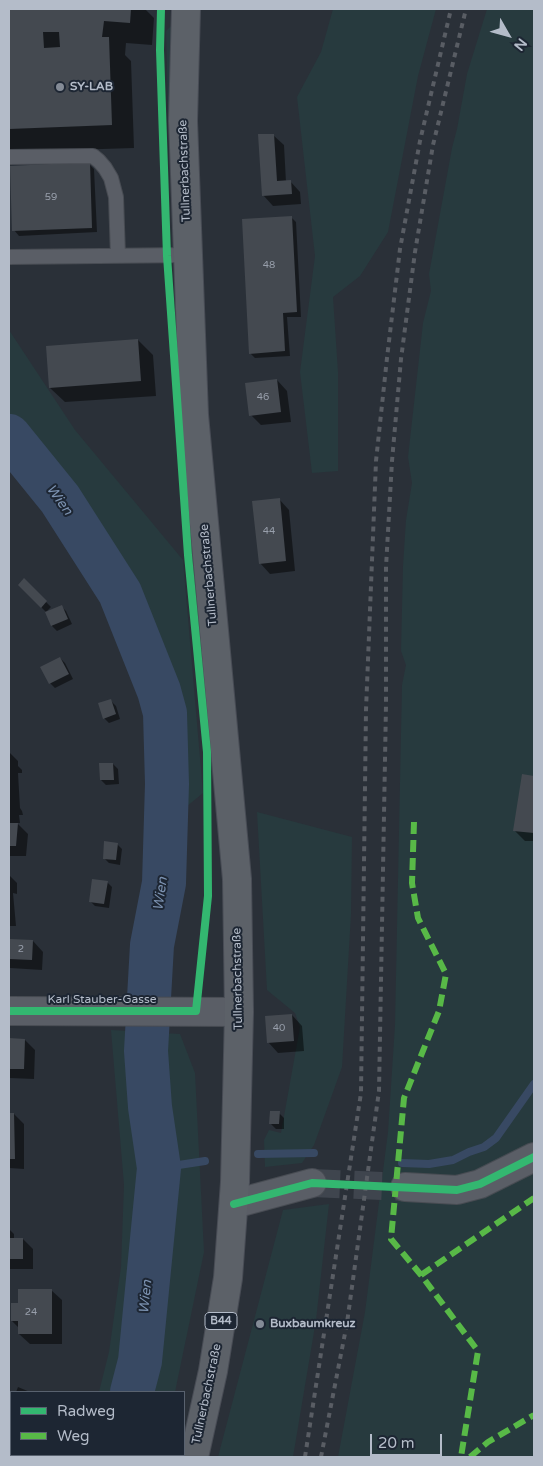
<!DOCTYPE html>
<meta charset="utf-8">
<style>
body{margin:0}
#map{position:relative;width:543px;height:1466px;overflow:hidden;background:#2a3038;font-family:"Varela Round",sans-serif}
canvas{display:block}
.frame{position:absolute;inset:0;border:10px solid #b4bcc9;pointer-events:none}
.legend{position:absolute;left:10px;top:1391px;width:175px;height:65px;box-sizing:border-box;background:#1d2633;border:1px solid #59626f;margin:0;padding:6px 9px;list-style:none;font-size:15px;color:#b4bcc9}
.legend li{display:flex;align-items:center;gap:10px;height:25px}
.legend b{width:25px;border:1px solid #59626f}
.north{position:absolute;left:483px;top:10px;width:50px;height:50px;-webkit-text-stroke:4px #1d2633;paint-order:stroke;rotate:128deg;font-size:14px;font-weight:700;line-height:20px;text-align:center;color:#b4bcc9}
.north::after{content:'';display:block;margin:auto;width:18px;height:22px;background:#b4bcc9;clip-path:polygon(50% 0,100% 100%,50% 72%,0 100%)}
.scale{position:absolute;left:370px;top:1434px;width:72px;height:22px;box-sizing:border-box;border:2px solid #b4bcc9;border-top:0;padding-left:6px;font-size:15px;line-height:18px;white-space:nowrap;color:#b4bcc9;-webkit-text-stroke:4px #1d2633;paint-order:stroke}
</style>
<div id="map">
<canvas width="543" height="1466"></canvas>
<div class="frame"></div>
<ul class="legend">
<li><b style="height:6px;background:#33b770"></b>Radweg</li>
<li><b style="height:6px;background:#58b947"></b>Weg</li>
</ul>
<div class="north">N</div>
<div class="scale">20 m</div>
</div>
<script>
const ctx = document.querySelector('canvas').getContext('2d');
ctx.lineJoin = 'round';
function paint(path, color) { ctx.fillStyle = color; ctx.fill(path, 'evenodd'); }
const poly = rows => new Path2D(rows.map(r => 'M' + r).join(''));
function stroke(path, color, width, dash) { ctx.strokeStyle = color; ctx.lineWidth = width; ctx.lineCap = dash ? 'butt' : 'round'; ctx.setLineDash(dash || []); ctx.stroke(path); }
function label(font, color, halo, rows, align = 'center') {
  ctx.font = font + ' "Varela Round",sans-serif'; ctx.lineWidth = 4; ctx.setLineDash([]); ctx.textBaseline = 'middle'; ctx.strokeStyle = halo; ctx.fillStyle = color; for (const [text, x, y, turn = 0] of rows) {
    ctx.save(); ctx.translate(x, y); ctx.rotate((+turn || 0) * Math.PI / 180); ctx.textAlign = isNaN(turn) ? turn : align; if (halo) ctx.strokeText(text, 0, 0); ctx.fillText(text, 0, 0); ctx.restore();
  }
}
paint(poly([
 [333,9,436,9,418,76,388,232,360,276,333,297,338,372,338,471,312,473,300,372,315,256,297,97,321,52],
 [487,9,534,9,534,1457,338,1457,365,1312,388,1132,395,1025,402,685,406,665,401,651,403,566,406,520,412,483,408,457,423,323,431,291,429,274,452,148,457,129,467,74],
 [173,24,171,108,168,107,166,31],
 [9,330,75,430,183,560,203,793,175,816,176,759,170,689,159,642,115,557,47,464,9,421],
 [257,812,352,837,351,914,342,1067,314,1145,302,1163,265,1167,264,1140,269,1130,281,1133,300,1027,295,1013,267,990],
 [111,1030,180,1034,195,1073,204,1252,175,1392,99,1392,109,1352,121,1267,124,1185],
 [329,1204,316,1320,293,1457,218,1457,283,1210]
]), '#273a3e');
paint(poly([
 [9,9,145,9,154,18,152,45,126,43,125,55,131,61,134,148,9,152],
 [273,135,284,145,286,182,290,181,300,192,301,204,273,206,263,195],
 [89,164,94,169,97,232,19,236,14,230],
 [291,217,296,222,301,317,287,317,290,356,255,358,250,353],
 [138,340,153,355,156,396,65,402,50,388],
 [277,380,287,391,291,422,261,425,251,415],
 [279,499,289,510,295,571,270,574,260,563],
 [24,580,51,607,46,612,19,585],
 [61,606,66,611,72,624,57,631,52,626,47,613],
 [60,658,65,663,73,679,55,688,50,683],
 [111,701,116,706,120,719,109,723,104,718],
 [9,752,18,761,18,766,22,770,22,773,18,773,20,808,22,811,23,815,19,815,20,823,17,823,28,834,26,856,9,856],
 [113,764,118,769,119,784,106,785,101,780],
 [523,776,534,777,534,841,525,841,515,831],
 [117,844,122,849,120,865,109,863,104,858],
 [9,875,17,883,17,894,13,893,16,926,9,926],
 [107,882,112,887,109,908,95,906,90,901],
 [9,940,33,941,43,952,42,970,10,968],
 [292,1015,302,1026,304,1051,278,1053,268,1042],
 [9,1040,25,1040,35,1050,34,1079,9,1078],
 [279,1113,284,1118,284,1129,276,1129,271,1124],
 [9,1114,14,1114,24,1124,24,1169,9,1168],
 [9,1229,14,1234,14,1239,23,1239,33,1249,33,1269,9,1269],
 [51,1290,62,1300,62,1344,30,1344,19,1334,19,1328,12,1321,19,1304],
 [18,1387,30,1392,16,1392],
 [11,1405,11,1428,9,1426,9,1411]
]), '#0007');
stroke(poly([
 [258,1154,314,1153],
 [402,1163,429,1164,453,1160,469,1152,484,1147,496,1138,534,1084],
 [159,1168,205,1161]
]), '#384963', 8);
stroke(poly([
 [9,436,60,499,120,593,159,691,165,713,167,784,164,883,152,945,146,1051,150,1107,159,1168,140,1361,132,1392],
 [116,1457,117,1455]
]), '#384963', 44);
paint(poly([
 [9,9,131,9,130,23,104,21,102,37,109,37,112,125,9,129],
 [43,32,59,32,60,47,44,48],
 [258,134,274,134,277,181,291,180,292,194,262,196],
 [90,162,92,228,12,231,10,166],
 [292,216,297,312,283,313,285,351,249,354,242,219],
 [138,339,141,381,49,388,46,346],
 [277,379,281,412,249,416,245,383],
 [280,498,286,561,259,564,252,501],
 [24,578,47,601,41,608,18,585],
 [62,605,68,619,51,626,45,612],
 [60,657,69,674,49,684,40,667],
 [111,699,116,714,103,719,98,703],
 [99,763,113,763,114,780,100,780],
 [522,774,534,776,534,833,513,831],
 [9,823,18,823,16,846,9,846],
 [104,841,118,843,116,860,103,859],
 [92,879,108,881,104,904,89,902],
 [9,939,33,940,32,960,9,959],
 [292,1014,294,1041,267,1043,265,1016],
 [9,1038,25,1039,24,1069,9,1069],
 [270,1111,280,1111,279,1124,269,1124],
 [9,1113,14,1113,15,1159,9,1159],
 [9,1238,23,1238,23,1259,9,1259],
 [18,1289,52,1289,52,1334,18,1334,18,1321,11,1321,11,1303,18,1303]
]), '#444950');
stroke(poly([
 [312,1183,405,1187]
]), '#3f454e', 28, [28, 14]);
const service = poly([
 [9,157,93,156,99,161,105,168,111,178,116,197,118,256],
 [9,257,188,255]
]);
const minor = poly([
 [9,1011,239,1012],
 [405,1187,457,1190,480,1184,534,1157],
 [234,1204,312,1183]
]);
const primary = poly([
 [186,9,183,121,194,415,237,879,239,1012,235,1182,228,1278,213,1371,194,1457]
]);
stroke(service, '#484c53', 16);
stroke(minor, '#484c53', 30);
stroke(primary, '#484c55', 30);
stroke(service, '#5a5e66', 14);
stroke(minor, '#5a5e66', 28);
stroke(primary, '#5c6168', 28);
stroke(poly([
 [305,1457,361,1093,366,710,376,461,387,358,400,249,420,141,451,9],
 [321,1457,347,1323,379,1091,386,704,386,567,392,461,401,359,415,252,433,145,466,9]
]), '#595d64', 4, [5, 5]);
stroke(poly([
 [414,822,412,883,418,918,446,974,439,1011,404,1098,391,1239,421,1275,478,1351,461,1457],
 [421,1275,534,1198],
 [470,1457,488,1442,534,1415]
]), '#58b947', 6, [12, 6]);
stroke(poly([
 [9,1011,196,1011,208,896,207,752,188,555,167,256,160,50,161,9],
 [234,1204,312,1183,457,1190,480,1184,534,1157]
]), '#33b770', 8);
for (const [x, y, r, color] of [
 [60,87,5,"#848b96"],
 [260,1324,5,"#848b96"]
]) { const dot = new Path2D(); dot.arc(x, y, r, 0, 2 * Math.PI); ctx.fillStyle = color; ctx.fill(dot); stroke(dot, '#1d2633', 2); }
label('10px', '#989fab', null, [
 ["59",51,197],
 ["48",269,265],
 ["46",263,397],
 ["44",269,531],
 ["2",21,949],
 ["40",279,1028],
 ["24",31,1312]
]);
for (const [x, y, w] of [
 [221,1321,32]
]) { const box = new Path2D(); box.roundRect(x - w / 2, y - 8.5, w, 17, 4); ctx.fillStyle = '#1d2633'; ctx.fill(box); stroke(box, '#b4bcc9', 1); }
label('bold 11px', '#b4bcc9', null, [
 ["B44",221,1321]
]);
label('bold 12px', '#b4bcc9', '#1d2633', [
 ["SY-LAB",70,87],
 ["Buxbaumkreuz",270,1324]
], 'left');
label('12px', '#b4bcc9', '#1d2633', [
 ["Tullnerbachstraße",185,171,-92],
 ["Tullnerbachstraße",209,575,-95],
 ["Tullnerbachstraße",238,979,-91],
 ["Karl Stauber-Gasse",102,1000],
 ["Tullnerbachstraße",207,1394,-78]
]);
label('italic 14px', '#7c92b1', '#1d2633', [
 ["Wien",59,500,54],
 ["Wien",161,894,-82],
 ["Wien",146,1297,-84]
]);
</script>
